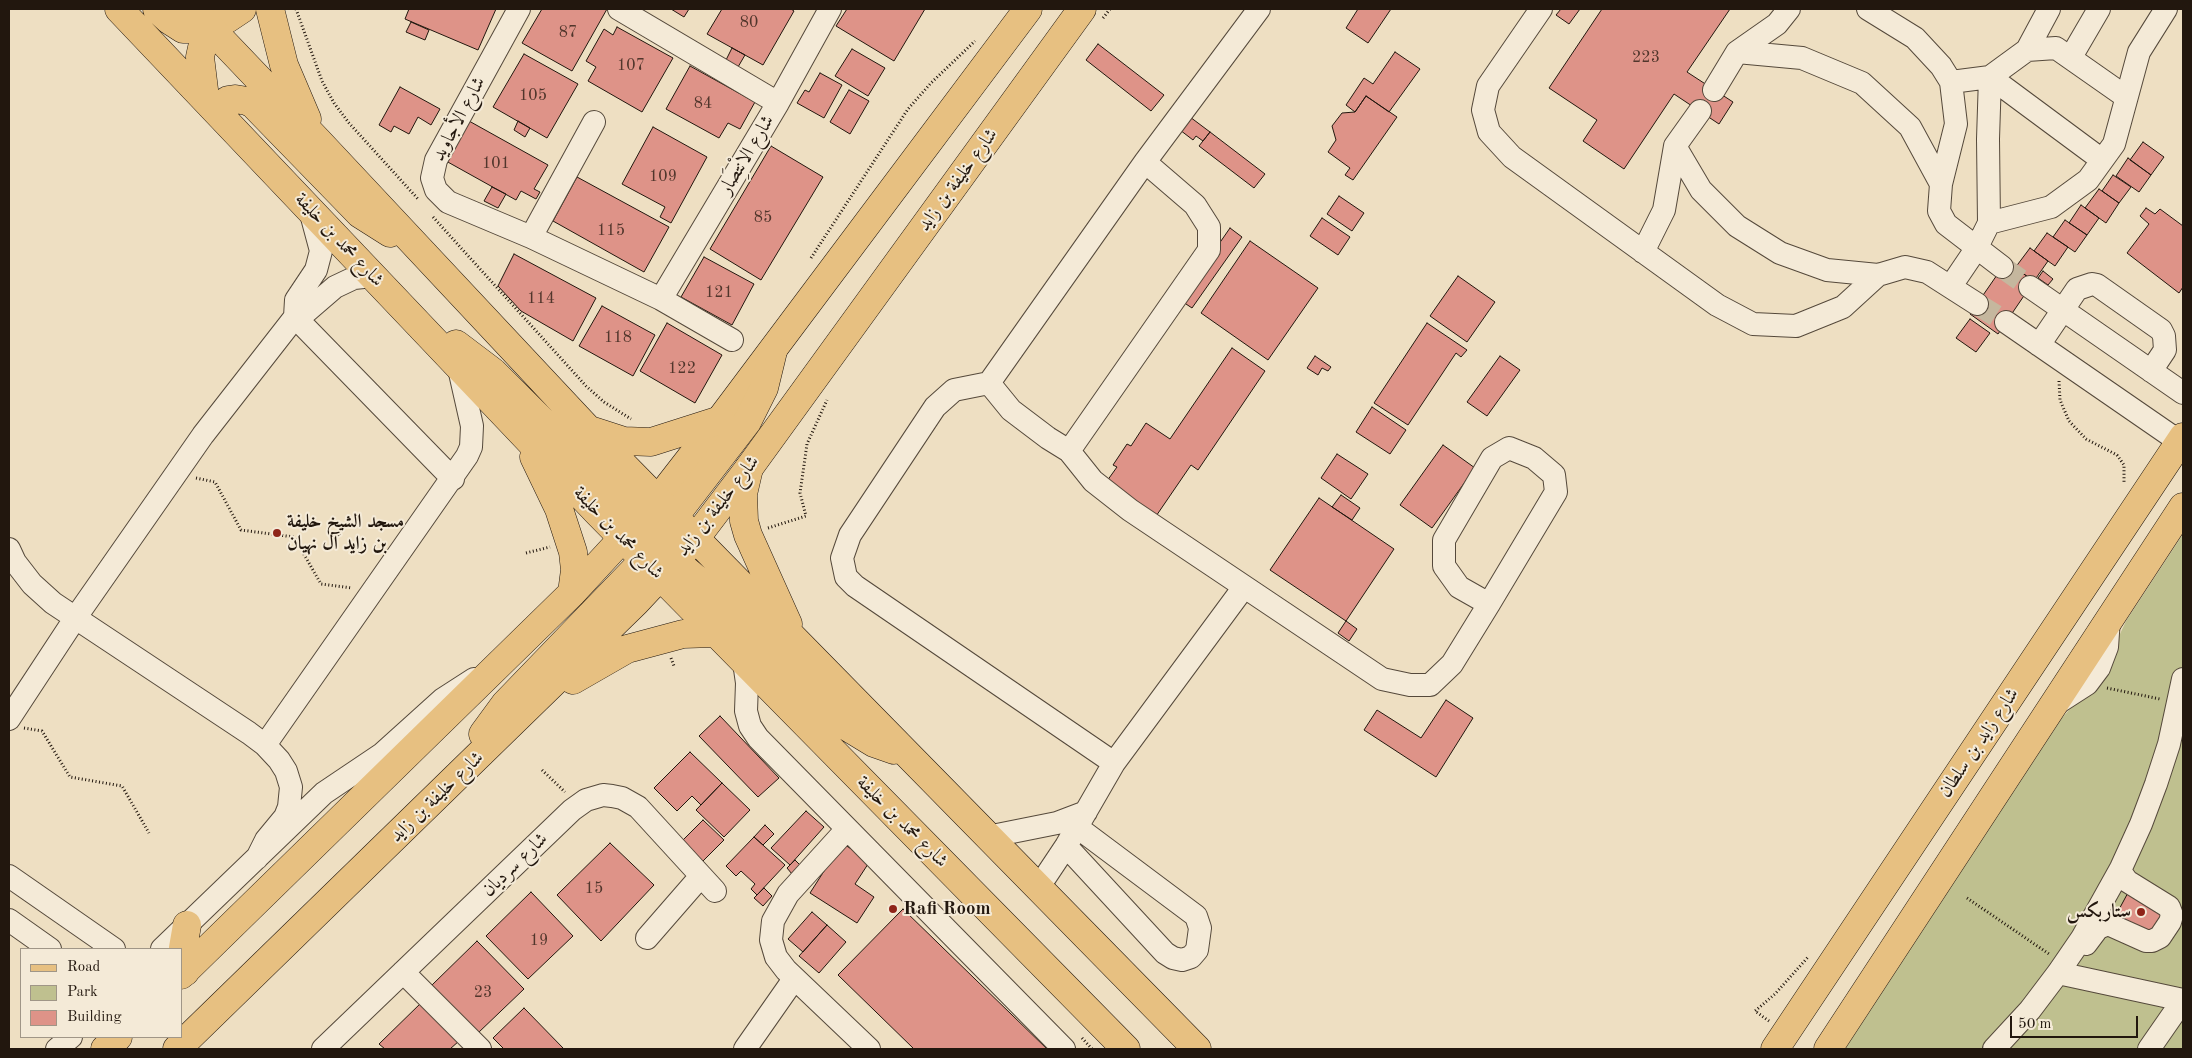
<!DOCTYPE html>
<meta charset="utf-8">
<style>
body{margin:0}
#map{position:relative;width:2192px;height:1058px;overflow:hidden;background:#eedfc2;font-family:"Old Standard TT",serif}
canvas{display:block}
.frame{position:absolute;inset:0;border:10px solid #22170e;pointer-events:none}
.legend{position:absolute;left:20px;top:948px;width:162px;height:90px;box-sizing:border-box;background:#f4ead7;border:1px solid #a09687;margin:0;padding:6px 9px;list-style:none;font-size:15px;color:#22170e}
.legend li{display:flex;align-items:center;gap:10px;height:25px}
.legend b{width:25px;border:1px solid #a09687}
.scale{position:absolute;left:2010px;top:1016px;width:128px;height:22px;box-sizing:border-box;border:2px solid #22170e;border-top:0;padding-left:6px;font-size:15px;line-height:18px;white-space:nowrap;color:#22170e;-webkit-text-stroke:4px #f4ead7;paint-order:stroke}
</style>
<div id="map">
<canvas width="2192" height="1058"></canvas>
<div class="frame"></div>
<ul class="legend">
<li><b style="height:6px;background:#e7c081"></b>Road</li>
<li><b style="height:14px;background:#bfc08f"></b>Park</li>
<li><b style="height:14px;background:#de9388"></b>Building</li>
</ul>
<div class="scale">50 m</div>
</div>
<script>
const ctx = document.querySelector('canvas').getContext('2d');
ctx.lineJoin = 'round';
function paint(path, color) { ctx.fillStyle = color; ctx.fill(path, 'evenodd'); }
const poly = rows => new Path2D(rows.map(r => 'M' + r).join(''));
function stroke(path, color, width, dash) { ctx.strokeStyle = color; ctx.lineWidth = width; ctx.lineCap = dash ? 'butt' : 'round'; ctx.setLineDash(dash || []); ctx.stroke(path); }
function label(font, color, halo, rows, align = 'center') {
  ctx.font = font + ' "Old Standard TT",Amiri,serif'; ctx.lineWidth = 4; ctx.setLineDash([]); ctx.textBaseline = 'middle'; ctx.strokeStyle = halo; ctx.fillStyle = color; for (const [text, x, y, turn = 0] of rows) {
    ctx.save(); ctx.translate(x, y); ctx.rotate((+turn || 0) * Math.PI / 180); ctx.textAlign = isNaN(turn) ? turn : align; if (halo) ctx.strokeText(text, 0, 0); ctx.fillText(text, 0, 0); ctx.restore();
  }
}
paint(poly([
 [2183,534,2183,1049,1845,1049,2062,718,2087,689,2114,647,2126,621]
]), '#bfc08f');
const building = poly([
 [409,9,496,9,478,50,405,19,409,9],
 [542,9,607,9,572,71,522,43,542,9],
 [671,9,689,9,684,17,671,9],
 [722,9,791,9,794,11,763,65,707,34,722,9],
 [847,9,925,9,894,61,836,26,847,9],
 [1358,9,1391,9,1368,43,1346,28,1358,9],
 [1561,9,1580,9,1569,24,1556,15,1561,9],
 [1602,9,1730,9,1687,72,1733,102,1719,124,1674,94,1624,169,1583,141,1597,120,1549,88,1602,9],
 [411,22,429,30,425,40,406,32,411,22],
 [617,27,673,58,642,112,588,81,596,67,586,61,604,29,613,35,617,27],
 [1098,44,1164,95,1151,111,1086,60,1098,44],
 [732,48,745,55,738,67,726,60,732,48],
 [852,49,885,68,868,96,835,76,852,49],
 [1395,52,1420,69,1389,112,1366,96,1355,112,1346,105,1364,78,1373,84,1395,52],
 [524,54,578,84,547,138,493,107,524,54],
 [690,66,755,102,740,129,728,123,719,138,666,109,690,66],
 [820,73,842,85,824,118,797,103,805,90,809,92,820,73],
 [400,87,440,109,431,125,418,117,409,134,394,126,391,132,379,125,400,87],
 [849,90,869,101,850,134,830,122,849,90],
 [1366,96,1397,117,1353,180,1345,175,1350,168,1328,152,1336,140,1332,126,1342,113,1355,112,1366,96],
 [1190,117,1210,132,1203,141,1196,136,1193,140,1180,130,1190,117],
 [469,121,548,165,534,189,540,192,536,199,521,191,516,200,446,161,469,121],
 [518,121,530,128,525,137,514,130,518,121],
 [653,127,707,157,671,223,660,217,665,207,622,184,653,127],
 [1210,132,1265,174,1254,188,1199,146,1210,132],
 [2143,142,2164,157,2151,175,2130,160,2143,142],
 [771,146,823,177,761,280,710,249,771,146],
 [2128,158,2151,175,2139,192,2116,176,2128,158],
 [2113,175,2131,187,2119,203,2102,191,2113,175],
 [577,177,669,227,644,272,553,221,577,177],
 [492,187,506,194,498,208,484,201,492,187],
 [2099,189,2119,203,2106,223,2085,208,2099,189],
 [1339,196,1364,213,1352,231,1327,214,1339,196],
 [2081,205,2099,218,2087,235,2069,223,2081,205],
 [2146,208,2155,214,2160,209,2183,226,2183,287,2179,293,2127,253,2149,224,2140,216,2146,208],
 [1322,218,1350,237,1338,255,1310,236,1322,218],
 [2065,220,2087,235,2075,252,2053,237,2065,220],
 [1230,228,1242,237,1192,308,1180,300,1230,228],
 [2047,233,2068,247,2055,266,2034,251,2047,233],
 [1250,241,1318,288,1268,360,1201,313,1250,241],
 [2030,248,2048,261,2034,281,2015,268,2030,248],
 [514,254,596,298,573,341,521,311,498,286,514,254],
 [704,257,754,284,732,325,681,297,704,257],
 [2006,262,2034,281,1998,334,1970,314,2006,262],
 [2043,271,2053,279,2048,285,2038,278,2043,271],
 [1458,276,1495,302,1467,342,1430,316,1458,276],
 [602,306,655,335,633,376,579,346,602,306],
 [1970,319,1990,333,1976,352,1956,338,1970,319],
 [667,323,722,355,695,403,640,371,667,323],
 [1427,323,1467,350,1461,357,1456,353,1408,425,1374,403,1427,323],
 [1232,348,1265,371,1198,470,1191,465,1152,522,1102,488,1117,467,1113,465,1127,444,1131,446,1146,423,1170,439,1232,348],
 [1315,356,1331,367,1328,371,1322,368,1318,375,1307,368,1315,356],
 [1500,356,1520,370,1487,416,1467,402,1500,356],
 [1372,407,1406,430,1390,454,1356,432,1372,407],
 [1443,445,1475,468,1432,528,1400,505,1443,445],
 [1337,454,1368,474,1351,499,1321,478,1337,454],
 [1341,495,1360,508,1352,520,1332,507,1341,495],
 [1319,498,1394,549,1346,621,1270,570,1319,498],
 [1346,621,1357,629,1349,641,1338,633,1346,621],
 [1446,700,1473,718,1436,777,1364,730,1377,710,1421,738,1446,700],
 [720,716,779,778,758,797,699,736,720,716],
 [690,752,722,783,701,805,692,796,677,811,654,788,690,752],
 [722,783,750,810,724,837,696,810,722,783],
 [806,811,824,827,790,865,771,848,806,811],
 [703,820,724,840,702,862,682,841,703,820],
 [765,825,774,834,763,845,754,837,765,825],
 [754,837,785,865,757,895,751,889,755,884,741,871,736,876,726,866,754,837],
 [610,843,654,885,601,941,557,895,610,843],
 [842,843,870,861,855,884,874,897,857,923,810,893,842,843],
 [795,860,800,865,792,874,787,868,795,860],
 [764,888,772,896,763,906,754,898,764,888],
 [2130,889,2166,908,2152,934,2116,915,2130,889],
 [531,892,573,936,528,979,486,936,531,892],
 [903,909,1047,1049,914,1049,838,975,903,909],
 [812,912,827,925,803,952,788,939,812,912],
 [827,925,846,942,819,973,799,956,827,925],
 [477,941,524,989,478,1033,432,985,477,941],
 [422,1002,459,1041,450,1049,385,1049,379,1044,422,1002],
 [524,1008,564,1049,504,1049,493,1038,524,1008]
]);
paint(building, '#de9388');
stroke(building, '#22170e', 1);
stroke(poly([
 [2002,267,2030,287],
 [1977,304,2006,322]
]), '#c5b79e', 22, [22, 11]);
const minor = poly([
 [519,9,436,160,432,178,436,190,448,202,531,237,661,299,732,340],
 [619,9,778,103],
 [1541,9,1488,86,1483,110,1489,132,1512,157,1717,305,1753,324,1796,326,1843,307,1878,275,1905,267,1927,272,1977,304],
 [1868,9,1915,38,1941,66,1951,82,1956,124,1941,184,1939,211,1946,224,2002,267],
 [2027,50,2049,9],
 [1737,52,1802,58,1862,83,1910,127,1941,184],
 [2071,57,2099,9],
 [1951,82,1990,77,2102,160],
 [1714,90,1737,52,1777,24,1789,9],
 [1675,146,1701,190,1737,226,1780,253,1827,270,1878,275],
 [310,210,321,251,316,270,296,300,295,317,453,479],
 [1989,223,2051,207,2088,180,2114,144,2139,52,2166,9],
 [531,237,594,122],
 [1643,252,1664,210,1675,146,1700,111],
 [1951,286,1976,249,1989,223,1988,139,1990,77,2027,50,2056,48,2126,97],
 [2030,287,2183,393],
 [661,299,778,103,830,9],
 [2006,322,2180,442],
 [2039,345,2077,289,2092,284,2097,285,2161,330,2164,336,2165,350,2151,371],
 [989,383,1011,410,1048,438,1069,451,1093,481,1130,510,1382,679,1410,685,1430,685,1452,664,1489,604,1556,492,1554,475,1534,458,1509,448,1492,458,1444,540,1444,566,1459,587,1489,604],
 [1069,451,1209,250,1209,227,1195,205,1145,162],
 [9,549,15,562,32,584,53,603,249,733,265,745,279,760,286,771,291,787,289,807,285,817,266,840,257,858],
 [744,662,747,683,746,711,750,726,758,738,1064,1049],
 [2056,704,2087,684,2099,668,2107,647,2109,619],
 [9,719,76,617,203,435,295,317,306,312,335,287,354,278,373,276],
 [265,745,467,456,471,447,472,426,458,364],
 [1114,763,855,586,846,577,842,558,850,535,935,407,954,390,989,383,1145,162,1259,9],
 [847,829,788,894,773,921,771,940,776,957,786,970,869,1049],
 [987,837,1057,823,1086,812],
 [1066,846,1165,953,1173,958,1182,960,1191,957,1197,950,1200,928,1196,916,1077,827],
 [9,876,114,949],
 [1038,888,1066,846,1114,763,1244,587],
 [9,920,50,949],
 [647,938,701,876],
 [2086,944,2098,928,2108,924,2146,941,2152,941,2160,937,2170,922,2172,915,2169,907,2127,881,2122,874,2121,868],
 [162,949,324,793,382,754,443,699,474,679],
 [403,972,480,1049],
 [2058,973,2183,1000],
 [57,1049,71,1037],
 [323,1049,572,810,586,800,603,795,612,796,622,798,638,807,715,891],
 [745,1049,794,979],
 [1994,1049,2030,1010,2058,973,2082,938,2121,868,2141,824,2156,784,2169,744,2183,679],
 [2149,1049,2183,1000]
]);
const major = poly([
 [208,9,207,25,227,19,242,9],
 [657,501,720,420,1028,9],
 [695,539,749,468,1082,9]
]);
const highway = poly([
 [119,9,598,513,1126,1049],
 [157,9,169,20,183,29,197,29,207,25],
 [192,9,318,141,587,428,1197,1049],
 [270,9,284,65,307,119],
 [205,98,200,57,207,25],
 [216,110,228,100,235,99,247,101,253,104,360,214,390,233],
 [456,344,493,372,640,519,656,528],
 [590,430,624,441,651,442,720,420],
 [534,457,559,509,573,552,575,570,572,593],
 [749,468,743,494,744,521,748,535,788,624],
 [668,533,674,517,747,422,764,388,773,351],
 [659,552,675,561,702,584,846,726,874,743,894,750],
 [573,680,627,649,683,634,715,633],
 [483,734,505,704,644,560,649,544],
 [185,972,183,948,187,925],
 [181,975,572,593,657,501],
 [105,1049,118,1037],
 [177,1049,636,602,695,539],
 [1775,1049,2183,437],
 [1828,1049,2183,507]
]);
stroke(minor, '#55493b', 24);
stroke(major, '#22170e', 29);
stroke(highway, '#22170e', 29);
stroke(poly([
 [296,9,322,81,334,103,349,123,418,199],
 [1103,18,1110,9],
 [433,217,586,386,604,402,631,419],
 [811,258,908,109,931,83,975,41],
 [2059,381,2060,400,2069,421,2086,439,2117,455,2124,465,2124,484],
 [196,478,215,482,241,530,294,537,321,584,352,588],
 [768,528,806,516,800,493,807,444,827,400],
 [526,553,550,547],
 [671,658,674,666],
 [2107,688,2160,699],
 [24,728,42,731,70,777,122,786,149,833],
 [542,770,565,792],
 [1967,898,2049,954],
 [1769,1021,1755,1011,1775,994,1809,956],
 [1082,1038,1092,1049]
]), '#22170e', 3, [1, 2.5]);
stroke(minor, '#f4ead7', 22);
stroke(major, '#e7c081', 28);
stroke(highway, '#e7c081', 28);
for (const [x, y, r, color] of [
 [277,533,5,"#8f2418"],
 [893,909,5,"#8f2418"],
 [2141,912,5,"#8f2418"]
]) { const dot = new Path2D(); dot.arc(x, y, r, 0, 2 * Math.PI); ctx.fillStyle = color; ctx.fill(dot); stroke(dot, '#f4ead7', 2); }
label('16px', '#51362c', null, [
 ["80",749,23],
 ["87",568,33],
 ["223",1646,58],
 ["107",631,66],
 ["105",533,96],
 ["84",703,104],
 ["101",496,164],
 ["109",663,177],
 ["85",763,218],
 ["115",611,231],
 ["121",719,293],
 ["114",541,299],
 ["118",618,338],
 ["122",682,369],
 ["15",594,889],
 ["19",539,941],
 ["23",483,993]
]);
label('19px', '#22170e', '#f4ead7', [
 ["شارع الأجاويد",459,119,-62],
 ["شارع الانْتِصَار",747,155,-59],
 ["شارع خليفة بن زايد",958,180,-54],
 ["شارع محمد بن خليفة",339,240,47],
 ["شارع خليفة بن زايد",718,506,-52],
 ["شارع محمد بن خليفة",618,533,46],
 ["شارع زايد بن سلطان",1979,743,-56],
 ["شارع خليفة بن زايد",437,797,-44],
 ["شارع محمد بن خليفة",902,822,45],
 ["شارع سرديان",515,865,-44]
]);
label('bold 19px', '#22170e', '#f4ead7', [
 ["مسجد الشيخ خليفة",287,522],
 ["بن زايد آل نهيان",287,544],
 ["Rafi Room",903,909],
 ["ستاربكس",2131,912,"right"]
], 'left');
</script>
